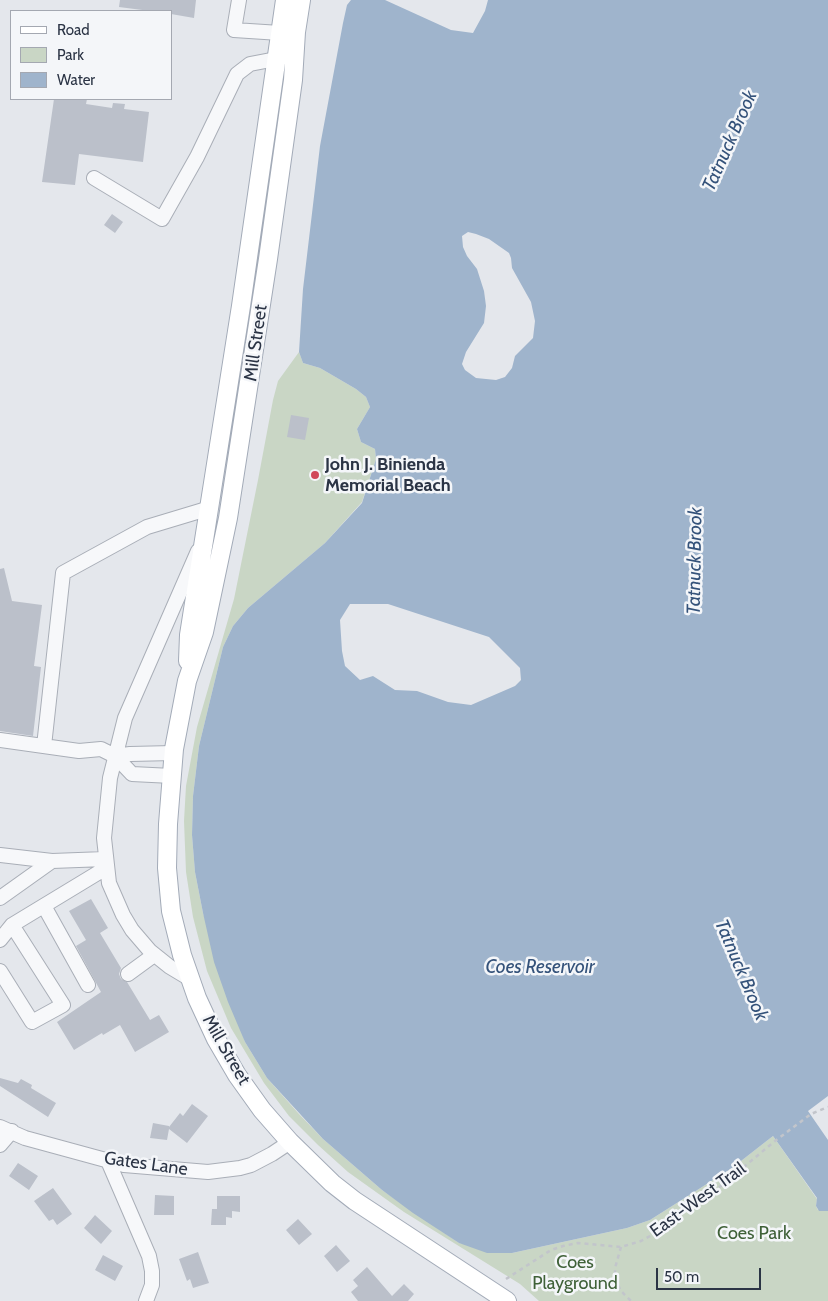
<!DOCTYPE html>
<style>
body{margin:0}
#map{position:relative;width:828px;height:1301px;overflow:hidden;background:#e4e7ec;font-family:Cabin,sans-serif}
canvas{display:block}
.legend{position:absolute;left:10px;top:10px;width:162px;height:90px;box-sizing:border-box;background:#f4f6f9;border:1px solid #a4a8b1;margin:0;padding:6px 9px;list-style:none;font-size:15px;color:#2b3445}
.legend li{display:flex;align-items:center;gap:10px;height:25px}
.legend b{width:25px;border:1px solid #a4a8b1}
.scale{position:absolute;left:656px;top:1268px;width:105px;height:22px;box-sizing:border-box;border:2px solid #2b3445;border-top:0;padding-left:6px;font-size:15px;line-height:18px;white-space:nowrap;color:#2b3445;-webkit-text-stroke:4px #f4f6f9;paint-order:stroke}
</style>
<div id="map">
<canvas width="828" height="1301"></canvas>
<ul class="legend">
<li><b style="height:6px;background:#fff"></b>Road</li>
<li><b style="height:14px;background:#c9d6c5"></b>Park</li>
<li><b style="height:14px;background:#9fb4cc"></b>Water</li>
</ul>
<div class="scale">50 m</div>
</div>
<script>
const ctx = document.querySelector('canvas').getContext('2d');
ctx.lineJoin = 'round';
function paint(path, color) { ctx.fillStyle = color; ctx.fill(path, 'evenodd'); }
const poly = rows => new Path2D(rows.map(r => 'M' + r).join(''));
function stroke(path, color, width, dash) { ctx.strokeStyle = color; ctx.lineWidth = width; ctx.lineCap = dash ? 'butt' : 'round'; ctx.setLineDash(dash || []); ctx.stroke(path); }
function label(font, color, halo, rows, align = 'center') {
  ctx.font = font + ' Cabin,sans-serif'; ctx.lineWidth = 5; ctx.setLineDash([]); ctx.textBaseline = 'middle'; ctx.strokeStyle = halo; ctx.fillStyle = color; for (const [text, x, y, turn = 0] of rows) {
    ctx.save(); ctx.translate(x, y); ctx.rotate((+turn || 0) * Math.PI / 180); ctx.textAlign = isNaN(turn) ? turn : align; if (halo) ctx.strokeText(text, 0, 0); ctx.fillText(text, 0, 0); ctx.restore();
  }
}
paint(poly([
 [299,352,303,363,320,368,356,389,366,397,370,407,357,429,361,442,375,449,376,459,362,502,325,543,248,608,233,626,223,647,199,746,193,796,192,835,195,872,203,913,245,1042,267,1078,299,1114,323,1139,382,1190,459,1243,512,1253,627,1228,650,1220,732,1168,773,1136,817,1199,816,1206,818,1210,828,1211,828,1301,539,1301,520,1284,404,1212,348,1172,318,1145,289,1116,264,1083,231,1028,207,971,193,917,186,872,184,821,186,786,197,727,234,599,258,480,273,400,278,381]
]), '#c9d6c5');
paint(poly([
 [351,0,385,0,451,30,473,33,485,11,488,0,828,0,828,1096,808,1111,828,1140,828,1211,819,1211,816,1206,817,1198,773,1136,732,1168,650,1220,627,1228,512,1253,487,1253,459,1243,413,1213,382,1190,323,1139,267,1078,245,1042,228,1002,214,962,203,913,195,872,192,835,193,796,199,746,223,647,233,626,248,608,325,543,362,503,376,459,375,449,361,442,357,429,370,407,366,397,356,389,320,368,303,363,299,352,303,289,320,146,343,23,347,5],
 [468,232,476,234,489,239,509,253,511,258,512,268,531,302,535,321,533,338,515,356,512,368,505,377,496,380,476,378,465,370,462,364,466,352,484,323,486,306,484,291,477,269,467,256,463,247,462,236],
 [350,604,388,604,489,637,520,668,521,680,515,686,471,705,448,702,417,691,395,690,373,676,360,680,345,666,342,651,340,620]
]), '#9fb4cc');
paint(poly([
 [120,0,196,0,194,18,171,14,171,11,150,11,119,7],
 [54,99,87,99,86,104,112,108,113,103,125,104,124,109,149,112,143,162,79,154,75,185,42,182],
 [112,214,123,222,115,233,104,225],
 [291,415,309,418,305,440,287,437],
 [4,568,12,601,42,605,34,666,41,667,33,736,0,731,0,569],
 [91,899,108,928,100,933,121,968,119,974,121,979,127,982,150,1020,159,1015,169,1032,135,1052,120,1025,103,1035,102,1033,74,1050,57,1022,101,992,76,946,86,940,69,911],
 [0,1078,18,1083,21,1079,32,1085,31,1088,56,1103,48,1117,0,1086],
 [192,1104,208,1116,187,1143,169,1129,167,1140,150,1138,153,1123,169,1126,169,1127,180,1113,183,1116],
 [18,1163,38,1176,29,1190,9,1176],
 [53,1188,72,1214,57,1225,53,1219,49,1221,34,1201],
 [155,1195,174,1196,174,1215,154,1215],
 [217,1196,240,1196,240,1212,232,1211,232,1218,226,1217,226,1225,211,1225,212,1209,217,1209],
 [95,1215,112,1231,101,1244,84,1228],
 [298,1219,312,1234,299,1245,286,1230],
 [336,1245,350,1261,337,1272,324,1256],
 [198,1252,209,1283,193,1288,190,1279,187,1281,179,1259],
 [103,1255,123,1266,115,1281,95,1270],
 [367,1267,392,1296,404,1284,414,1294,408,1301,358,1301,351,1292,358,1286,353,1280]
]), '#bbc0ca');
const minor = poly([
 [239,0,234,30,280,33],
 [94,178,162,219,197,157,237,74,250,64,276,59],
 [0,740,79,751,101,749,115,756],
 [44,746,63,573,147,527,210,508],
 [172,776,132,774,115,756,130,754,173,753],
 [0,855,52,861],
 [0,898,52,861,105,859],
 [44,906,88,985],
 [0,940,12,925,106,868],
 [0,971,32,1022,63,1005,12,925],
 [128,974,154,955],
 [190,979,170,967,150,951,132,930,123,915,109,883,104,838,110,778,125,718,198,551],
 [0,1127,25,1138,124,1165,208,1172,240,1168,251,1165,272,1154,290,1142],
 [0,1145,12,1131],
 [108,1161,149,1256,152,1271,152,1285,146,1301]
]);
const major = poly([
 [301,0,296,32,293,80,268,259,228,518,204,632,187,681,174,749,168,824,167,868,171,911,182,955,197,998,216,1039,237,1075,262,1110,290,1142,332,1183,355,1201,507,1301],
 [188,661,189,635,241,306,285,0]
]);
stroke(minor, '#a9aeb7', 16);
stroke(major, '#a3abb8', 20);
stroke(poly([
 [621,1247,615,1268,615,1279,621,1291,631,1301],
 [506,1279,551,1250,563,1246,578,1243,621,1247,641,1241,652,1235,721,1186,775,1141,811,1114,828,1107]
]), '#c2c5cb', 2.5, [4, 4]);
stroke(minor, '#f7f8fa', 14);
stroke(major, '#fff', 18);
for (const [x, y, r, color] of [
 [315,475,5,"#d1495b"]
]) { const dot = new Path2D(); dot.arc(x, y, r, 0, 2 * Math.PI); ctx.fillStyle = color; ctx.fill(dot); stroke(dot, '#f4f6f9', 2); }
label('18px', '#2b3445', '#f4f6f9', [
 ["Mill Street",256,343,-82],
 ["Mill Street",226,1050,60],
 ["Gates Lane",146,1164,8],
 ["East-West Trail",698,1200,-36]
]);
label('bold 18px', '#2b3445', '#f4f6f9', [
 ["John J. Binienda",325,465],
 ["Memorial Beach",325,486]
], 'left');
label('18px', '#3f6138', '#f4f6f9', [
 ["Coes Park",754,1234],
 ["Coes",575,1263],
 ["Playground",575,1284]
]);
label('italic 19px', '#34527a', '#f4f6f9', [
 ["Tatnuck Brook",730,141,-66],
 ["Tatnuck Brook",695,561,-89],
 ["Coes Reservoir",540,967],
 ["Tatnuck Brook",741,970,67]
]);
</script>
